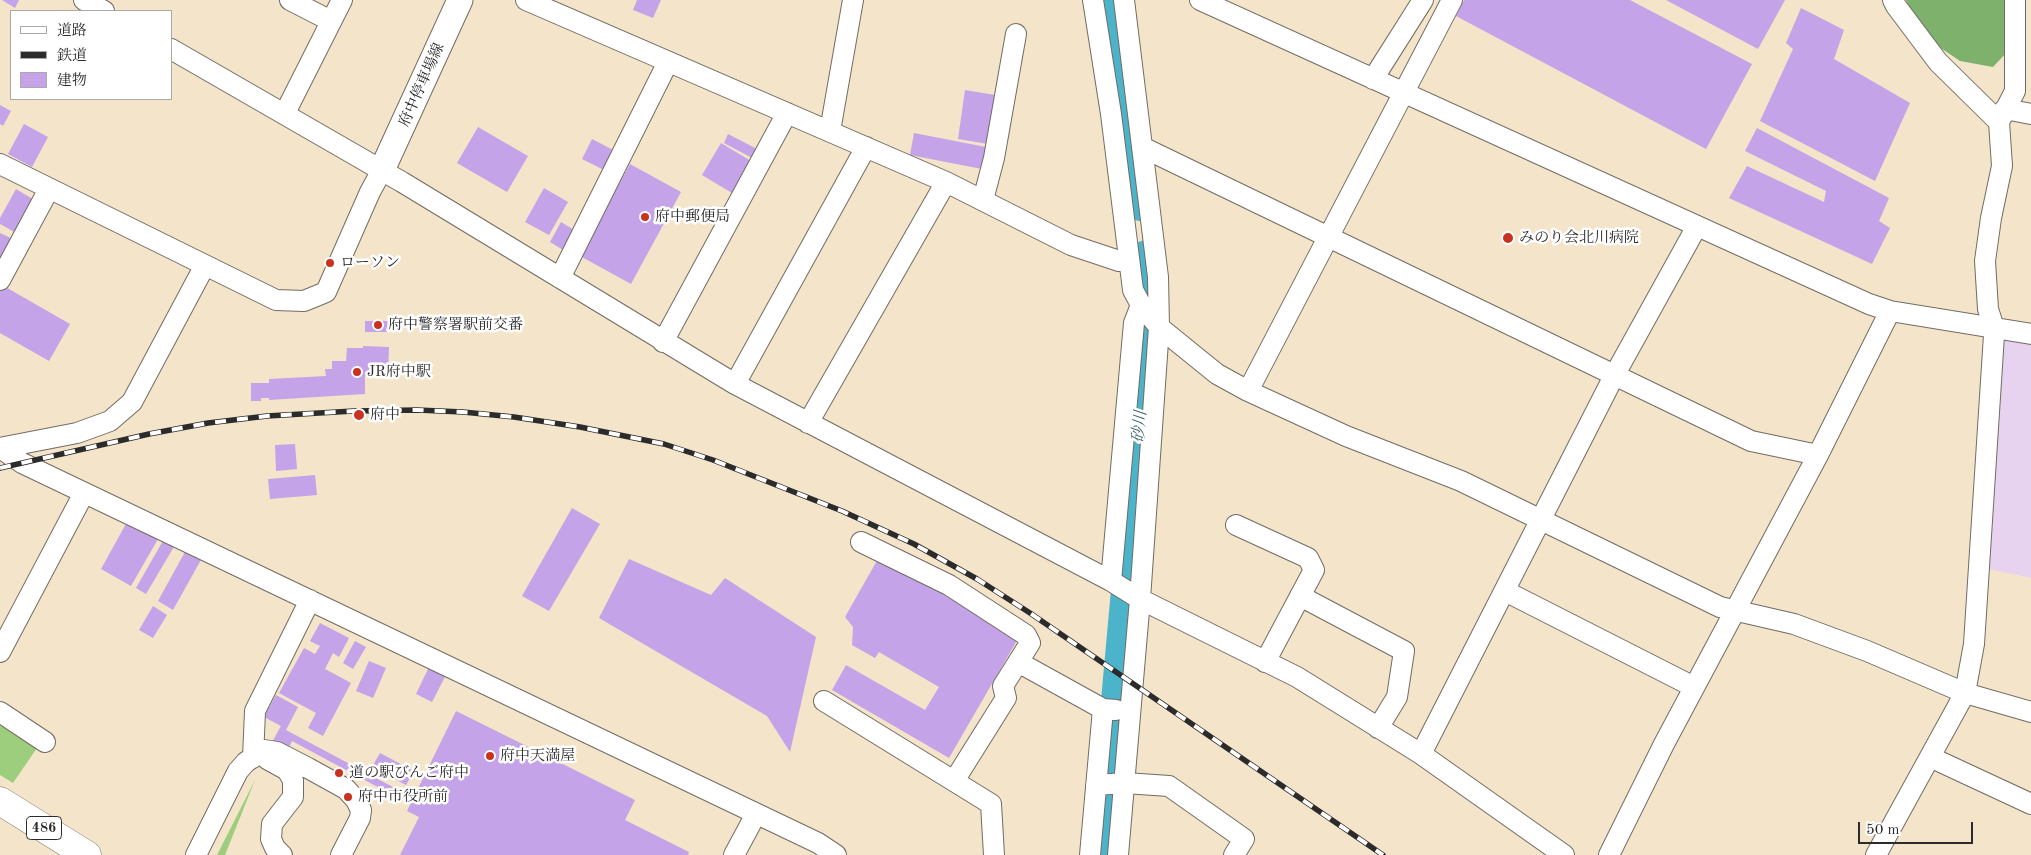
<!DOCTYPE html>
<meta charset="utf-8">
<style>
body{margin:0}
#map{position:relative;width:2031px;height:855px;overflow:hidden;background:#f4e4ca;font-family:"Old Standard TT","Noto Serif JP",serif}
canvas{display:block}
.legend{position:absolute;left:10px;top:10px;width:162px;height:90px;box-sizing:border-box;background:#fff;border:1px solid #aaa;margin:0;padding:6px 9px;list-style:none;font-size:15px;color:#2b2b2b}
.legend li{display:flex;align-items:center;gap:10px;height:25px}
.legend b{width:25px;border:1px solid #aaa}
.scale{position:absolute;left:1858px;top:822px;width:115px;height:22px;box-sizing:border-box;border:2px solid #2b2b2b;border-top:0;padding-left:6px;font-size:15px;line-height:18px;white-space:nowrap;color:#2b2b2b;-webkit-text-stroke:4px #fff;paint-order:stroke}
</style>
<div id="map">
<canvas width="2031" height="855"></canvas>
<ul class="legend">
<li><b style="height:6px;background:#fff"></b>道路</li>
<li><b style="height:6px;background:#2b2b2b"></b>鉄道</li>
<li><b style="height:14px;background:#c4a3e8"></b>建物</li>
</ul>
<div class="scale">50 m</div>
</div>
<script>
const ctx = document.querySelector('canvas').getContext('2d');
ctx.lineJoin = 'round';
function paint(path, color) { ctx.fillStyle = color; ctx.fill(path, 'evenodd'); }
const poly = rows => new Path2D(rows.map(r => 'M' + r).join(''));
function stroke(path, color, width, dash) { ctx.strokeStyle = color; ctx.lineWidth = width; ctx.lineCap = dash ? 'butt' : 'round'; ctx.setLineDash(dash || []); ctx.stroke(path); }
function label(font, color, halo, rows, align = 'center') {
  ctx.font = font + ' "Old Standard TT","Noto Serif JP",serif'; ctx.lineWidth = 5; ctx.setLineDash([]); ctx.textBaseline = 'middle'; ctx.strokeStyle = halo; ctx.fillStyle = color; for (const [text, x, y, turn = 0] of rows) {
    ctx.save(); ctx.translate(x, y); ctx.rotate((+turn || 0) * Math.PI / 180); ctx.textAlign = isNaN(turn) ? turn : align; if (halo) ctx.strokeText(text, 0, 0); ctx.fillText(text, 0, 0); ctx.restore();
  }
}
paint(poly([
 [1994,328,2031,334,2031,578,1979,567]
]), '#e7d2ef');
paint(poly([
 [0,719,39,745,13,783,0,775],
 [255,780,225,855,217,855]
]), '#9cce7d');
paint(poly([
 [1906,0,2008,0,2008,51,1993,67,1960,61,1926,38]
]), '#7db16c');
stroke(poly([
 [1112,0,1140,207],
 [1101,855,1148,337,1149,273,1146,254]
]), '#4bb3ca', 28);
paint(poly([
 [2,0,19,0,15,8],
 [637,0,661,0,653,18,633,10],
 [1464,0,1630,0,1752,64,1706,149,1456,16],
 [1666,0,1785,0,1758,49],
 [1801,8,1844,30,1834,59,1910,103,1875,181,1760,121,1793,49,1786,43],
 [965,90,995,95,988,144,958,139],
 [0,105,11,111,3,126,0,124],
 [24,124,48,137,32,167,8,154],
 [478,127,528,156,507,192,457,163],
 [1757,128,1889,198,1879,221,1890,228,1872,264,1729,198,1747,166,1824,202,1826,191,1745,151],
 [914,133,986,147,982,169,910,155],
 [728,134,759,150,754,159,724,143],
 [592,139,613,150,604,170,582,159],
 [721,143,751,161,732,193,702,175],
 [630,164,681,192,631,284,580,256],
 [544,188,568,202,549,235,525,222],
 [16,189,36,201,18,234,0,224,0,218],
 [561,222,574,230,563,250,550,242],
 [0,233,13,239,3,259,0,258],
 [2,285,70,324,49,361,0,333,0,288],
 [365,321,391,321,391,329,388,329,388,332,365,332],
 [363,346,389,347,388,376,365,376,365,394,269,400,269,398,261,398,261,401,251,401,251,383,269,383,269,379,326,376,325,369,332,369,332,361,346,361,347,348,363,348],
 [295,444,297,469,276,471,275,445],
 [315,475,317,495,270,499,268,479],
 [572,508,600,524,549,611,522,596],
 [127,522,158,539,131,586,101,569],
 [164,539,175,545,146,594,136,588],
 [186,550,202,558,173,610,158,601],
 [879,557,1019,637,949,758,832,690,846,665,925,710,939,687,879,652,875,658,852,645,853,627,845,617],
 [629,559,711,595,725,578,816,637,790,752,767,716,599,618],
 [153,606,167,615,153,638,139,630],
 [320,623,349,638,339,657,333,653,325,669,351,683,323,736,308,728,316,713,279,693,304,648,315,654,320,646,310,641],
 [355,641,366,647,353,669,343,663],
 [369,661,386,668,373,698,356,691],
 [430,665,447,673,432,702,416,694],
 [276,695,298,707,286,730,406,794,402,800,292,741,287,752,271,744,281,726,264,717],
 [456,711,635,800,625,820,689,852,688,855,400,855,419,817,407,811],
 [380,753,414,771,406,785,372,767]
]), '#c4a3e8');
const minor = poly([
 [84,0,104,11],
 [290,0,331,21],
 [526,0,946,182,1071,245,1119,261,1129,259],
 [1093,0,1111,114,1133,290,1141,305,1159,327,1217,374,1248,391,1346,436,1461,481,1720,607,1794,624,1867,651,1965,693,2031,712],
 [1200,0,1869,304,1890,311,2031,334],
 [1893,0,1896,6,1938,62,1999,122],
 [171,49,402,182,735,384,1111,581,1140,599,1297,677,1421,754,1564,855],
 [1373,79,1423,0],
 [2005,109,2031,114],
 [285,113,342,0],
 [830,131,853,0],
 [1142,147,1751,441,1818,455],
 [0,164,276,300,304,301,326,292,370,192,382,170],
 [983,200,994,158,1016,34],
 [560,278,668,62],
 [0,280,49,189],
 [663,342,787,113],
 [735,384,866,147],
 [1248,391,1452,0],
 [808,423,946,182],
 [0,448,22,463,818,843,836,855],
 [0,448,77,433,110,421,132,402,204,267],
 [1236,525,1308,558,1314,570,1265,662],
 [861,542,949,585,1026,635,1030,643,1003,686,1006,698,954,781],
 [1111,581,1134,323,1141,305],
 [1505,591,1694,687],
 [1300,596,1404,651,1397,697,1378,728],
 [0,652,84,493],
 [1018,662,1103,709,1116,710],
 [824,701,991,804,994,855],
 [0,712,45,742],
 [1421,754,1614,376,1697,226],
 [1930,757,2031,804],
 [253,758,255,711,310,600],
 [267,759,287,770,293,780,293,797,272,824,271,839,275,848,282,855],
 [1096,785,1125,783,1169,786,1244,839,1234,855],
 [196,855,238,771,246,762,264,750,277,752,308,768,346,789,356,800,361,810,360,818,341,855],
 [734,855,756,814],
 [1090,855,1103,709],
 [1118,855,1140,599,1159,327,1158,277,1124,0],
 [1609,855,1664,744,1818,455,1890,311],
 [1876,855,1965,693,1974,644,1994,335,1994,328,1988,309,1985,261,1991,218,2002,166,1999,122,2015,91,2015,0]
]);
const major = poly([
 [382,170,460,0]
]);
const highway = poly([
 [0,801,87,855]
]);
stroke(minor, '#716c63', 22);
stroke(major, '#716c63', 27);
stroke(highway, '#716c63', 29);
stroke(minor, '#fff', 20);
stroke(major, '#fff', 25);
stroke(highway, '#fff', 28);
const rail = poly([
 [0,468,149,434,208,423,267,416,354,411,417,410,463,412,514,417,580,427,664,444,713,460,842,511,914,544,977,579,1030,613,1383,855]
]);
stroke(rail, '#2b2b2b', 5.5);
stroke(rail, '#fff', 4, [11]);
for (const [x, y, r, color] of [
 [645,217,5,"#c8321e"],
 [1508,238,6,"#c8321e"],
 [330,263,5,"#c8321e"],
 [378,325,5,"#c8321e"],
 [357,372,5,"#c8321e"],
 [359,415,6,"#c8321e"],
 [490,756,5,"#c8321e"],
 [339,773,5,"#c8321e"],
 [348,797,5,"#c8321e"]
]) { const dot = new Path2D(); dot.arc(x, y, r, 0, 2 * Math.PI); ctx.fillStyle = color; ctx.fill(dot); stroke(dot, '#fff', 2); }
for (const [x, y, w] of [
 [44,828,35]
]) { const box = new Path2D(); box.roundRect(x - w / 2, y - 11.5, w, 23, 4); ctx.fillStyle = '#fff'; ctx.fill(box); stroke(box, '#2b2b2b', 1); }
label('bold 14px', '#2b2b2b', null, [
 ["486",44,828]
]);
label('15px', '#2b2b2b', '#fff', [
 ["府中停車場線",422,85,-66]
]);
label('15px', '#2b2b2b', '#fff', [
 ["府中郵便局",655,217],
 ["みのり会北川病院",1519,238],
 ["ローソン",340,263],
 ["府中警察署駅前交番",388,325],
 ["JR府中駅",367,372],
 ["府中",370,415],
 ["府中天満屋",500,756],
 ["道の駅びんご府中",349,773],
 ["府中市役所前",358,797]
], 'left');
label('italic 16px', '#38616b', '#fff', [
 ["砂川",1140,427,-85]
]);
</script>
